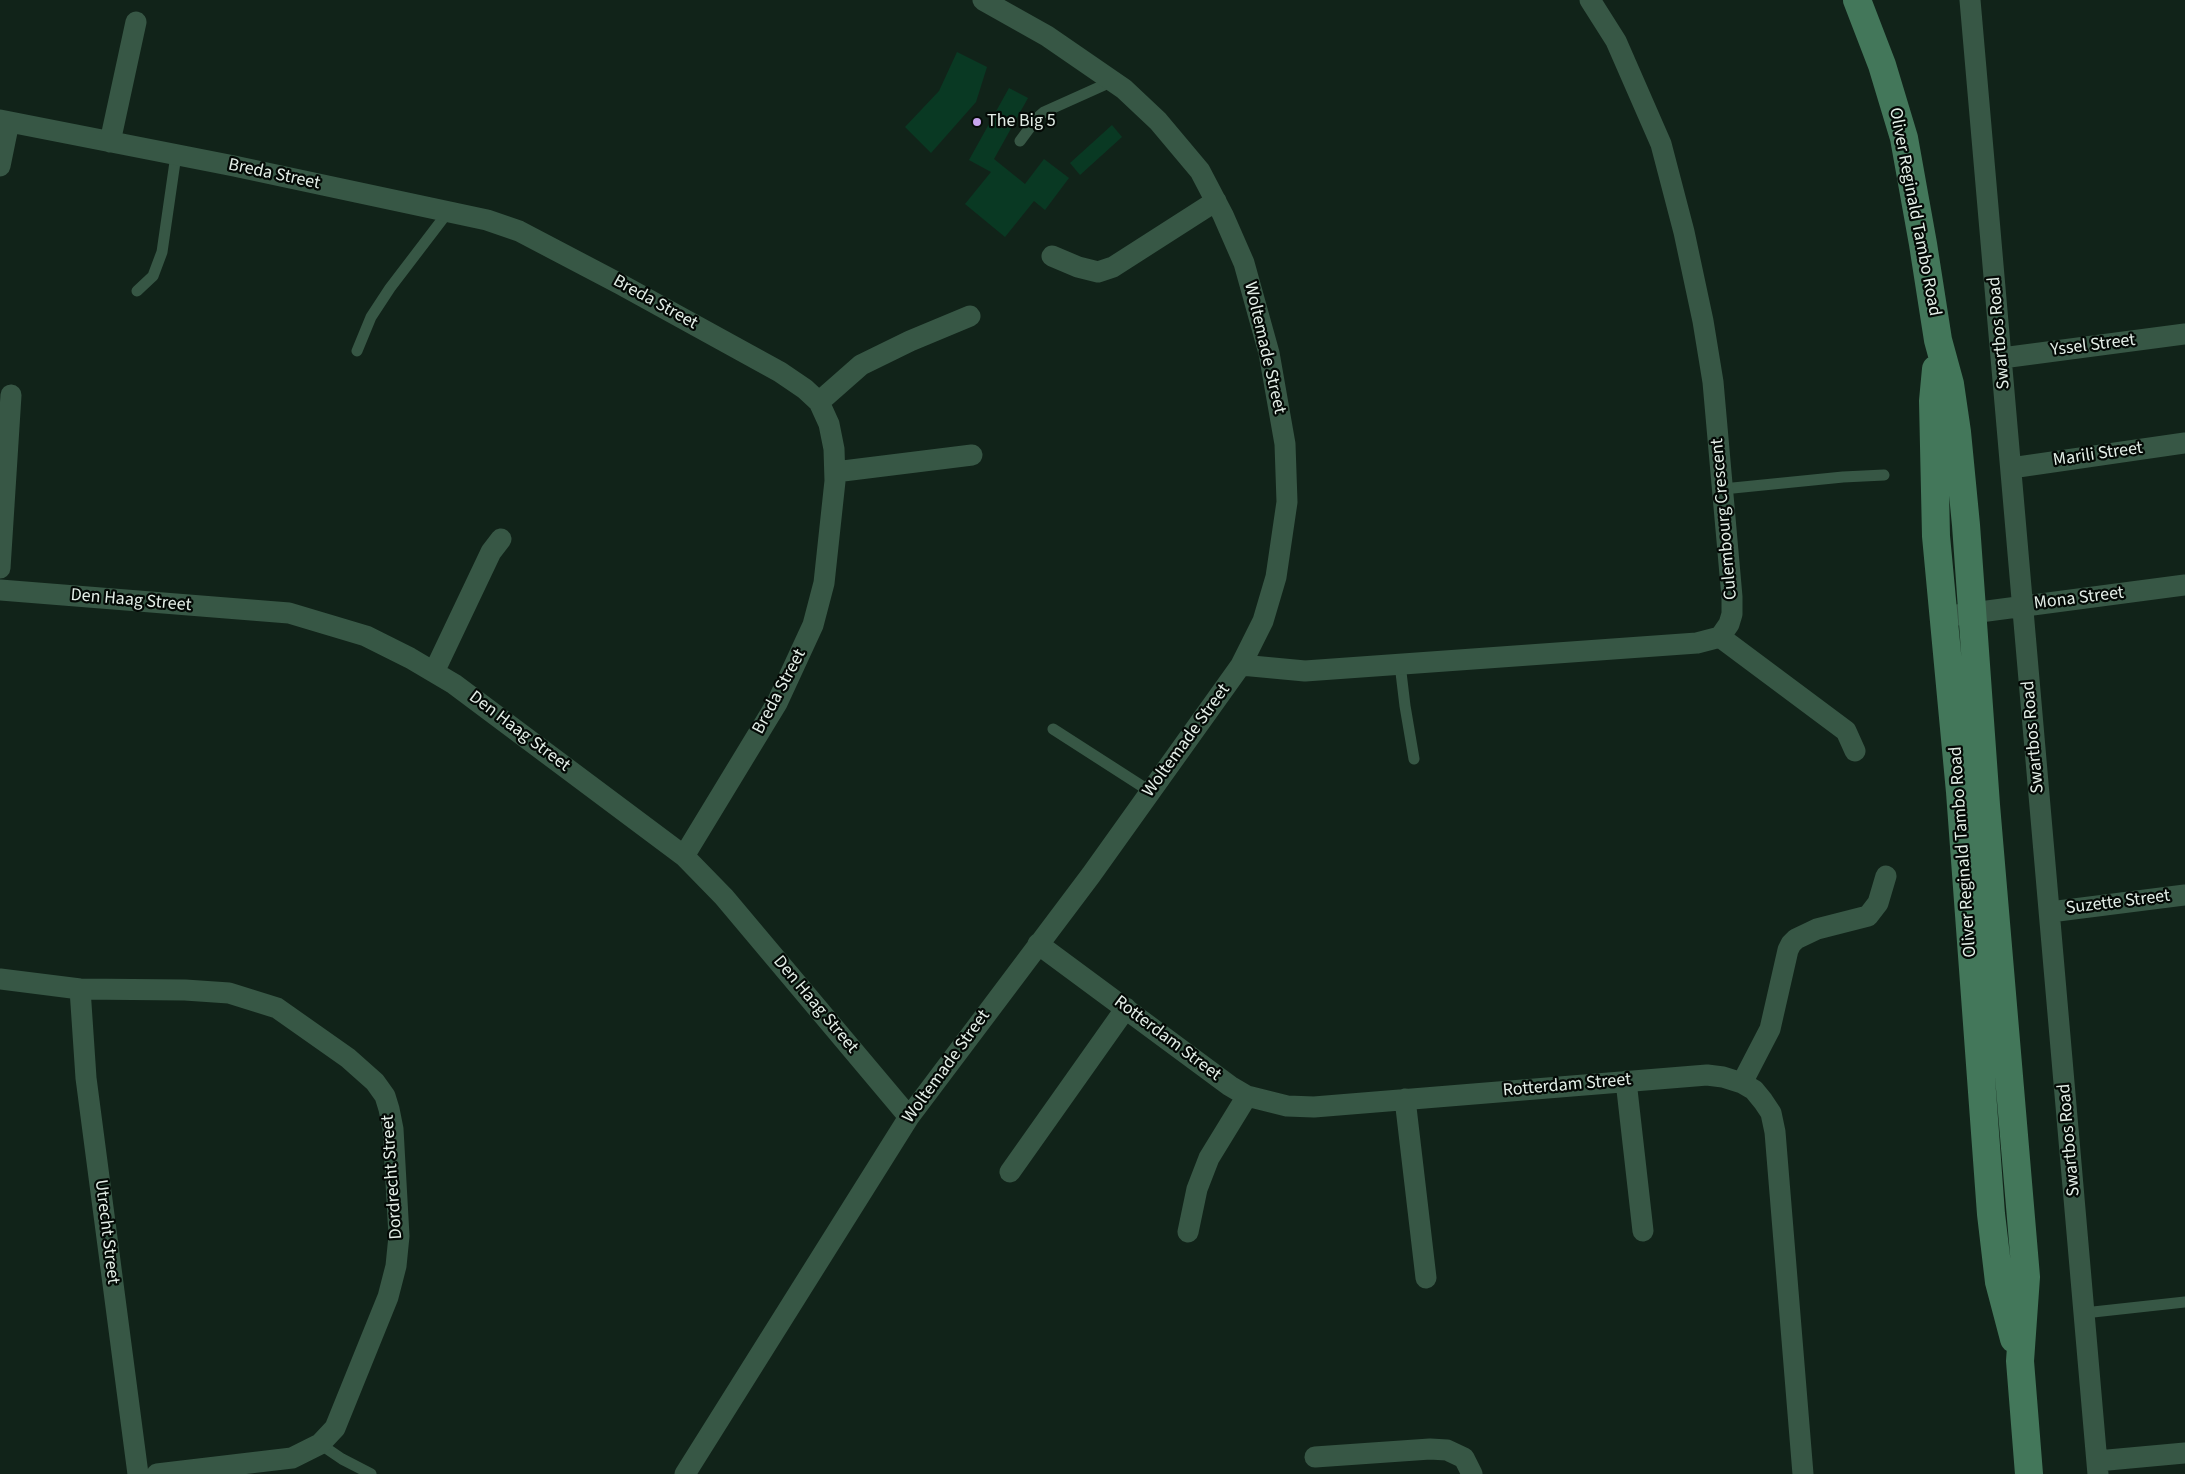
<!DOCTYPE html>
<style>
body{margin:0}
canvas{display:block;background:#112319}
</style>
<canvas width="2185" height="1474"></canvas>
<script>
const ctx = document.querySelector('canvas').getContext('2d');
ctx.lineJoin = 'round';
function paint(path, color) { ctx.fillStyle = color; ctx.fill(path, 'evenodd'); }
const poly = rows => new Path2D(rows.map(r => 'M' + r).join(''));
function stroke(path, color, width, dash) { ctx.strokeStyle = color; ctx.lineWidth = width; ctx.lineCap = dash ? 'butt' : 'round'; ctx.setLineDash(dash || []); ctx.stroke(path); }
function label(font, color, halo, rows, align = 'center') {
  ctx.font = font + ' "Source Sans 3",sans-serif'; ctx.lineWidth = 4.5; ctx.setLineDash([]); ctx.textBaseline = 'middle'; ctx.strokeStyle = halo; ctx.fillStyle = color; for (const [text, x, y, turn = 0] of rows) {
    ctx.save(); ctx.translate(x, y); ctx.rotate((+turn || 0) * Math.PI / 180); ctx.textAlign = isNaN(turn) ? turn : align; if (halo) ctx.strokeText(text, 0, 0); ctx.fillText(text, 0, 0); ctx.restore();
  }
}
paint(poly([
 [957,52,987,67,976,102,931,153,905,127,939,91],
 [1009,88,1028,98,994,159,1025,184,1044,159,1069,178,1045,210,1034,201,1005,237,965,204,991,172,969,160],
 [1112,125,1122,137,1080,175,1070,163]
]), '#093923');
stroke(poly([
 [1020,141,1037,118,1044,112,1113,81],
 [137,291,153,276,162,252,176,155],
 [357,351,371,317,390,288,448,212],
 [1723,489,1843,477,1884,475],
 [1400,664,1405,706,1414,759],
 [1053,729,1151,792],
 [2084,1313,2185,1302],
 [320,1444,342,1459,371,1474]
]), '#375745', 11);
stroke(poly([
 [1970,0,2098,1474],
 [0,120,234,166,487,220,519,231,620,284,780,372,805,389,819,402,829,424,834,449,835,481,824,583,813,625,777,703,684,856],
 [110,142,136,22],
 [0,166,9,122],
 [1052,256,1078,267,1098,272,1113,267,1216,201],
 [2002,358,2185,334],
 [819,402,861,365,910,341,970,316],
 [2011,468,2185,443],
 [835,472,972,455],
 [0,568,11,395],
 [0,590,289,613,366,636,410,658,454,684,684,856,724,897,909,1117],
 [1957,615,2185,585],
 [1720,637,1846,731,1855,751],
 [1241,665,1305,671,1697,643,1720,637,1729,624,1732,614,1732,597,1713,382,1703,321,1684,232,1661,144,1616,41,1590,0],
 [434,672,491,552,501,539],
 [2050,912,2185,895],
 [1038,944,1230,1086,1247,1096,1287,1106,1314,1107,1707,1075,1723,1077,1742,1083,1754,1090,1763,1101,1771,1113,1775,1132,1803,1474],
 [0,979,80,989,185,990,229,993,277,1008,348,1058,375,1082,385,1096,389,1109,393,1129,399,1236,396,1266,388,1297,335,1428,320,1444,292,1458,157,1474],
 [80,989,86,1078,138,1474],
 [1626,1081,1643,1231],
 [1742,1083,1770,1029,1788,950,1791,944,1796,939,1817,929,1868,916,1878,903,1886,876],
 [1405,1099,1426,1278],
 [1010,1172,1126,1008],
 [1188,1232,1197,1189,1209,1158,1247,1096],
 [1315,1457,1430,1449,1447,1450,1464,1458,1472,1474],
 [2097,1461,2185,1453],
 [685,1474,909,1117,1091,875,1241,665,1263,621,1276,577,1287,502,1285,444,1269,353,1244,263,1223,215,1200,171,1158,121,1124,89,1047,36,983,0]
]), '#375745', 21);
stroke(poly([
 [1857,0,1882,65,1904,138,1923,244,1938,340,1950,384,1957,432,1966,525,1986,805,2026,1277,2020,1361,2029,1474],
 [1936,369,1933,401,1936,536,1960,792,1991,1214,1999,1282,2014,1339]
]), '#43775a', 28);
for (const [x, y, r, color] of [
 [977,122,5,"#c8a5ee"]
]) { const dot = new Path2D(); dot.arc(x, y, r, 0, 2 * Math.PI); ctx.fillStyle = color; ctx.fill(dot); stroke(dot, '#040a06', 2); }
label('18px', '#e3eee7', '#040a06', [
 ["The Big 5",987,122]
], 'left');
label('18px', '#e3eee7', '#040a06', [
 ["Breda Street",274,175,12],
 ["Oliver Reginald Tambo Road",1914,212,79],
 ["Breda Street",655,303,29],
 ["Swartbos Road",2000,333,-95],
 ["Yssel Street",2093,346,-7],
 ["Woltemade Street",1264,348,77],
 ["Marili Street",2098,455,-8],
 ["Culembourg Crescent",1725,519,-95],
 ["Mona Street",2079,599,-7],
 ["Den Haag Street",131,601,5],
 ["Breda Street",780,692,-62],
 ["Den Haag Street",519,732,37],
 ["Swartbos Road",2034,737,-95],
 ["Woltemade Street",1187,741,-54],
 ["Oliver Reginald Tambo Road",1964,852,-94],
 ["Suzette Street",2118,903,-7],
 ["Den Haag Street",815,1005,50],
 ["Rotterdam Street",1167,1039,37],
 ["Woltemade Street",947,1067,-54],
 ["Rotterdam Street",1567,1086,-5],
 ["Swartbos Road",2070,1140,-95],
 ["Dordrecht Street",393,1177,-94],
 ["Utrecht Street",106,1232,83]
]);
</script>
